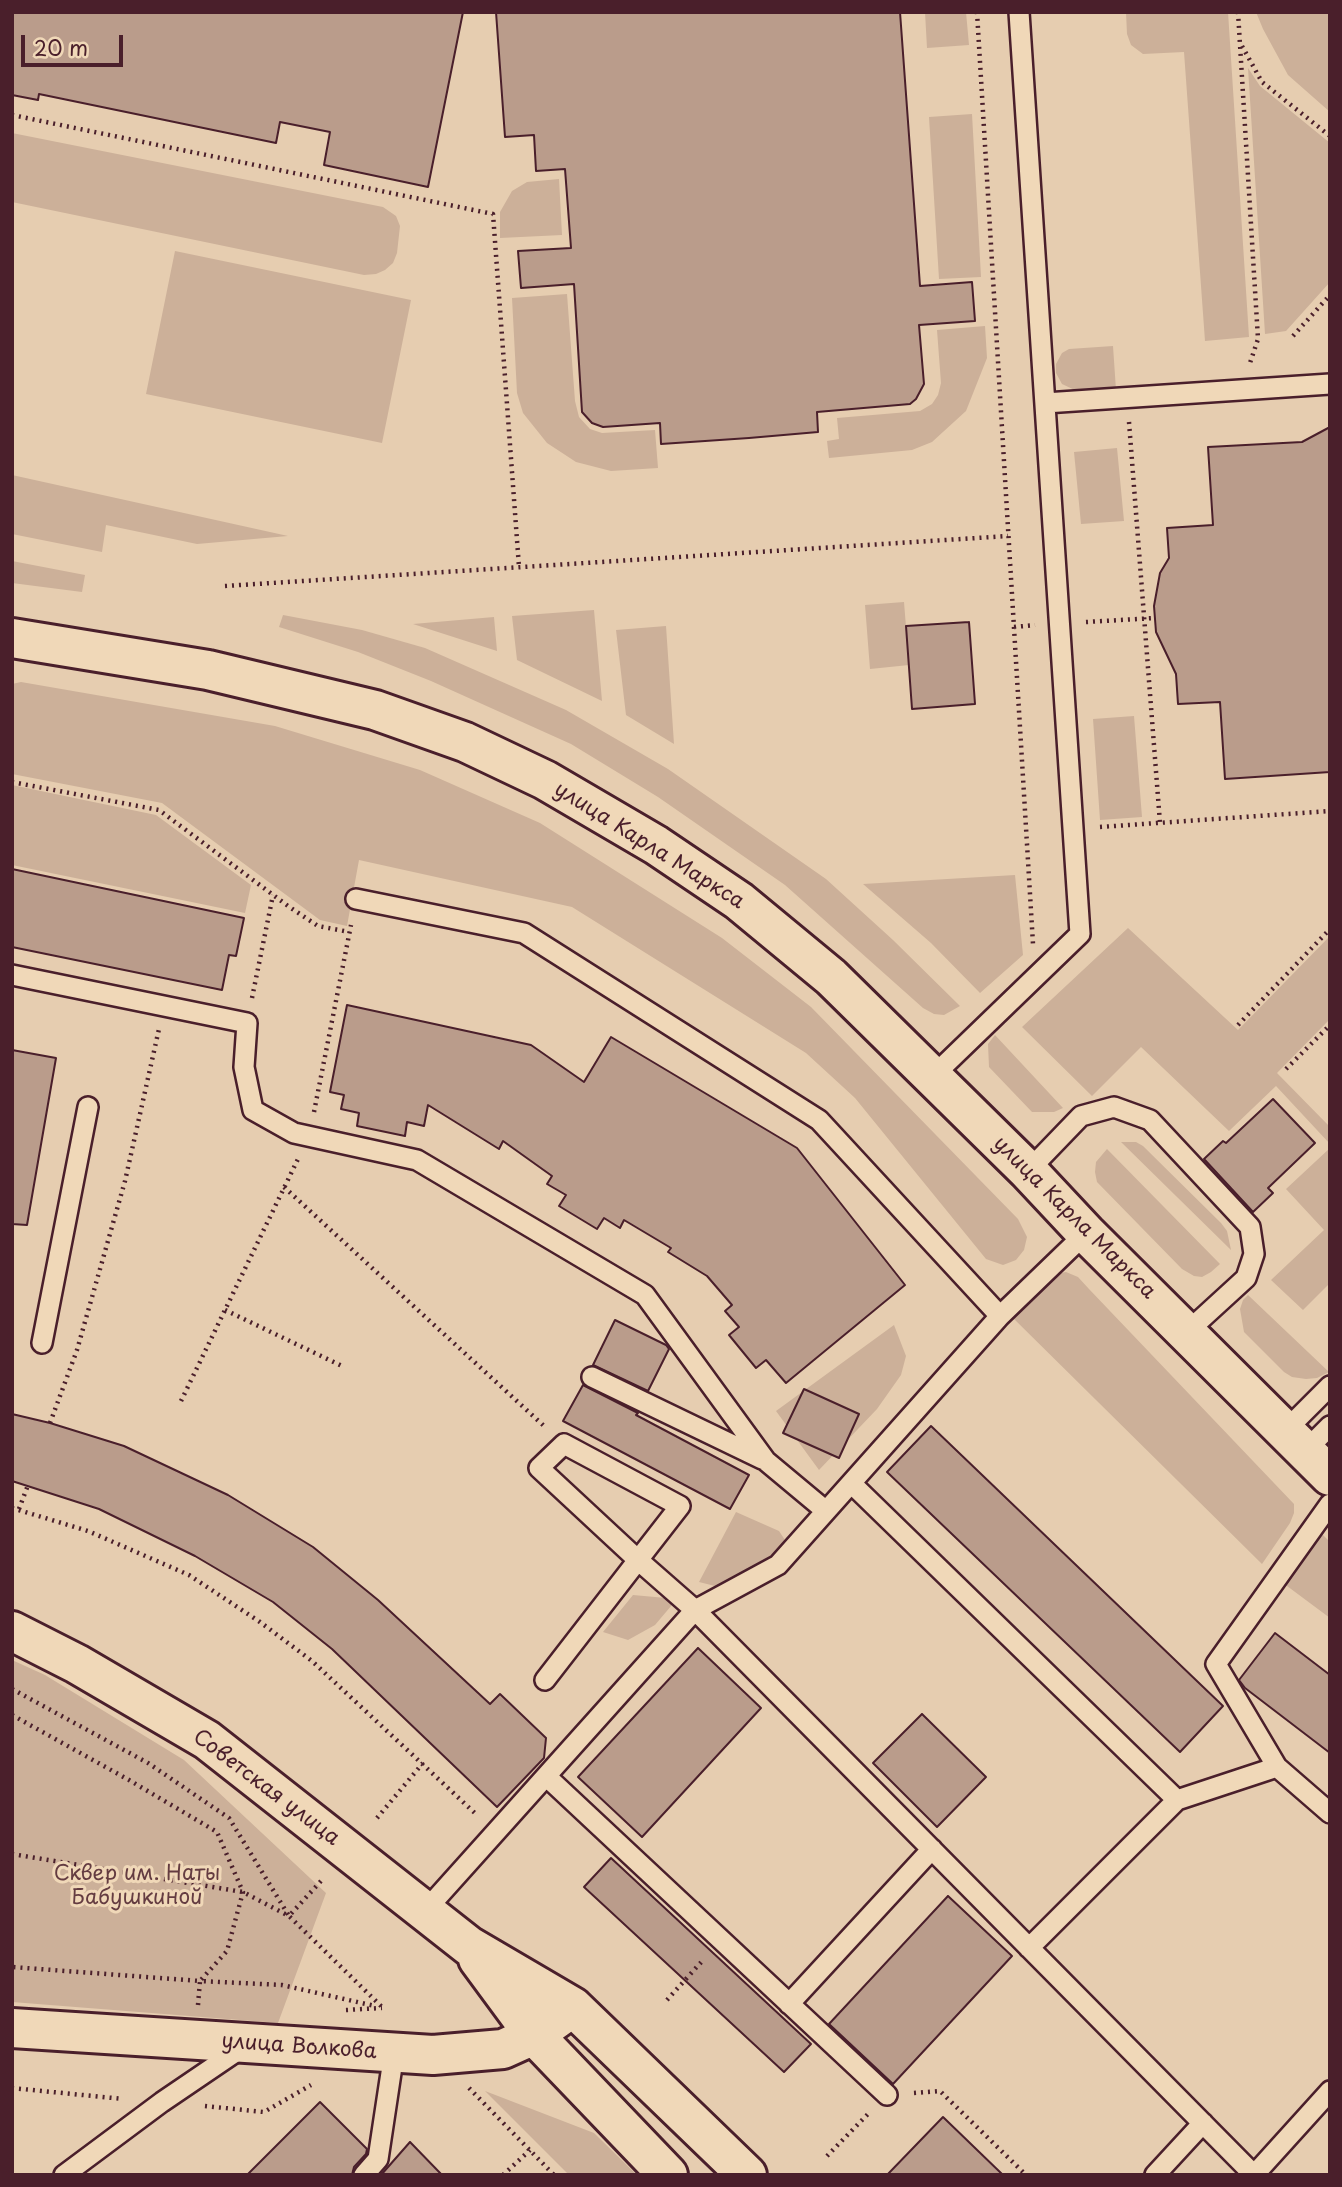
<!DOCTYPE html>
<meta charset="utf-8">
<style>
body{margin:0}
#map{position:relative;width:1342px;height:2187px;overflow:hidden;background:#e6cdb0;font-family:"Playpen Sans",sans-serif}
canvas{display:block}
.frame{position:absolute;inset:0;border:14px solid #4a1f2b;pointer-events:none}
.scale{position:absolute;left:21px;top:35px;width:102px;height:32px;box-sizing:border-box;border:4px solid #4a1f2b;border-top:0;padding-left:9px;font-size:21px;line-height:24px;white-space:nowrap;color:#4a1f2b;-webkit-text-stroke:5px #f0d8b8;paint-order:stroke}
</style>
<div id="map">
<canvas width="1342" height="2187"></canvas>
<div class="frame"></div>
<div class="scale">20 m</div>
</div>
<script>
const ctx = document.querySelector('canvas').getContext('2d');
ctx.lineJoin = 'round';
function paint(path, color) { ctx.fillStyle = color; ctx.fill(path, 'evenodd'); }
const poly = rows => new Path2D(rows.map(r => 'M' + r).join(''));
function stroke(path, color, width, dash) { ctx.strokeStyle = color; ctx.lineWidth = width; ctx.lineCap = dash ? 'butt' : 'round'; ctx.setLineDash(dash || []); ctx.stroke(path); }
function label(font, color, halo, rows, align = 'center') {
  ctx.font = font + ' "Playpen Sans",sans-serif'; ctx.lineWidth = 6; ctx.setLineDash([]); ctx.textBaseline = 'middle'; ctx.strokeStyle = halo; ctx.fillStyle = color; for (const [text, x, y, turn = 0] of rows) {
    ctx.save(); ctx.translate(x, y); ctx.rotate((+turn || 0) * Math.PI / 180); ctx.textAlign = isNaN(turn) ? turn : align; if (halo) ctx.strokeText(text, 0, 0); ctx.fillText(text, 0, 0); ctx.restore();
  }
}
paint(poly([
 [925,12,966,12,969,45,927,48],
 [1126,12,1228,12,1249,337,1205,341,1184,52,1143,54,1131,45,1127,34],
 [1256,12,1330,12,1330,112,1288,75,1263,29],
 [1248,68,1260,86,1330,143,1330,282,1286,331,1265,334],
 [972,114,981,277,939,279,929,117],
 [12,133,383,207,396,216,400,226,397,253,393,263,385,270,376,274,364,275,12,202],
 [559,179,562,235,500,238,500,212,512,191,527,182],
 [175,251,411,300,382,443,146,394],
 [567,294,575,401,579,417,590,429,602,433,655,430,658,468,611,471,576,462,547,443,523,413,517,393,512,298],
 [985,326,987,358,966,411,932,442,912,450,829,458,827,441,839,439,837,418,920,411,932,404,938,395,941,383,937,330],
 [1113,346,1116,390,1081,393,1062,384,1056,373,1056,364,1062,353,1069,349],
 [1117,448,1124,521,1081,524,1074,452],
 [12,475,288,536,197,544,106,525,102,552,12,534],
 [12,561,85,575,82,592,12,583],
 [904,602,909,665,870,669,865,605],
 [594,610,602,701,517,660,512,616],
 [283,615,362,630,425,648,566,710,668,769,826,879,893,940,960,1006,944,1015,934,1014,923,1008,785,885,658,797,571,744,431,681,358,652,279,627],
 [494,617,497,651,413,624],
 [666,626,674,744,626,715,616,630],
 [21,682,275,726,420,770,540,823,722,938,811,1007,1018,1219,1027,1237,1024,1250,1016,1260,1003,1265,986,1259,855,1098,806,1053,572,907,359,860,347,926,320,920,162,803,12,774,12,684],
 [1134,716,1142,817,1100,820,1093,719],
 [12,785,156,815,251,885,245,913,12,865],
 [1015,875,1023,955,980,993,931,943,863,884],
 [1128,928,1238,1030,1330,936,1330,1019,1277,1073,1330,1127,1330,1144,1276,1086,1229,1131,1141,1047,1092,1096,1022,1027],
 [995,1035,1063,1108,1054,1112,1032,1112,989,1067,988,1044],
 [1121,1142,1136,1142,1143,1146,1221,1223,1227,1231,1231,1250],
 [1330,1148,1330,1283,1303,1310,1271,1280,1324,1230,1286,1189],
 [1107,1149,1220,1264,1211,1272,1202,1277,1194,1276,1182,1269,1097,1182,1095,1172,1096,1162],
 [1066,1272,1078,1277,1089,1289,1294,1504,1294,1513,1290,1523,1262,1564,1012,1317,1055,1274],
 [1248,1295,1329,1372,1317,1378,1306,1379,1292,1377,1284,1372,1244,1332,1240,1309,1243,1300],
 [894,1325,906,1356,901,1375,877,1409,819,1470,776,1411],
 [736,1512,779,1531,789,1546,719,1587,699,1582],
 [1320,1532,1330,1542,1330,1618,1283,1583],
 [633,1595,677,1599,655,1625,628,1640,603,1632],
 [12,1660,45,1675,184,1760,326,1893,278,2023,12,2002],
 [485,2091,594,2133,637,2175,569,2175]
]), '#ccb099');
const building = poly([
 [12,12,463,12,428,187,324,165,330,132,280,122,276,143,39,94,38,100,12,95,12,12],
 [496,12,900,12,920,286,972,282,975,321,919,325,924,384,916,399,910,404,817,412,818,432,749,438,661,444,660,423,603,427,592,423,582,412,574,284,521,288,518,251,571,248,565,169,536,171,534,135,505,137,496,12],
 [1330,427,1330,772,1225,779,1220,702,1178,704,1176,674,1156,632,1154,606,1160,573,1169,558,1167,528,1213,525,1208,447,1302,442,1330,427],
 [969,622,975,704,912,709,906,626,969,622],
 [12,869,244,918,236,956,229,955,222,990,12,947,12,869],
 [347,1005,531,1045,584,1082,611,1037,797,1148,905,1285,786,1383,766,1360,756,1368,729,1335,739,1327,725,1311,732,1305,707,1276,668,1252,671,1248,624,1220,620,1228,604,1218,597,1229,559,1206,566,1195,547,1184,552,1176,503,1141,499,1149,428,1105,424,1126,407,1122,405,1136,357,1126,359,1113,341,1109,344,1095,330,1092,347,1005],
 [12,1050,56,1058,27,1225,12,1224,12,1050],
 [1273,1099,1315,1143,1268,1188,1273,1193,1253,1212,1204,1159,1223,1141,1226,1143,1273,1099],
 [615,1320,666,1345,669,1349,648,1391,593,1365,615,1320],
 [583,1385,638,1413,636,1415,749,1475,730,1509,563,1421,583,1385],
 [804,1389,859,1414,839,1458,783,1433,804,1389],
 [12,1414,50,1423,124,1446,228,1495,313,1547,378,1600,490,1704,500,1694,546,1738,544,1758,497,1807,332,1649,273,1602,195,1556,99,1509,12,1481,12,1414],
 [931,1426,1223,1706,1180,1752,887,1472,931,1426],
 [1275,1633,1330,1675,1330,1753,1245,1688,1239,1680,1275,1633],
 [698,1648,761,1708,642,1837,578,1777,698,1648],
 [922,1714,986,1777,937,1827,873,1763,922,1714],
 [611,1858,811,2044,784,2072,584,1887,611,1858],
 [948,1896,1012,1956,893,2084,829,2024,948,1896],
 [320,2102,367,2149,366,2154,354,2167,352,2175,247,2175,320,2102],
 [943,2117,1003,2175,887,2175,943,2117],
 [410,2142,442,2175,381,2175,410,2142]
]);
paint(building, '#ba9c8b');
stroke(building, '#4a1f2b', 2);
const service = poly([
 [1045,403,1330,384],
 [356,899,524,933,819,1120,1000,1316],
 [12,975,247,1023,244,1067,253,1110,294,1133,417,1160,645,1295,766,1461,826,1511],
 [932,1077,1080,934,1019,12],
 [1028,1171,1081,1116,1114,1107,1150,1120,1250,1227,1254,1254,1246,1278,1187,1332],
 [42,1343,88,1107],
 [592,1377,762,1459],
 [1286,1430,1330,1386],
 [1305,1451,1330,1426],
 [851,1483,1177,1800],
 [545,1680,638,1560,680,1506,564,1444,539,1468,638,1560,695,1610,1254,2175],
 [1277,1767,1330,1813],
 [547,1777,887,2095],
 [425,1911,695,1610,778,1565,1000,1316,1086,1233],
 [1029,1948,1177,1800,1277,1767,1216,1664,1330,1504],
 [789,2004,932,1849],
 [64,2175,162,2102,243,2047],
 [364,2175,378,2159,394,2053],
 [1155,2175,1203,2123],
 [1254,2175,1330,2091]
]);
const tertiary = poly([
 [12,1631,77,1664,207,1740,469,1946,573,2007,747,2175],
 [478,1959,534,2035,668,2175],
 [12,2028,433,2055,503,2049,534,2035,573,2007]
]);
const primary = poly([
 [12,638,208,670,375,710,465,742,545,780,656,845,739,901,831,977,1028,1171,1086,1233,1330,1476]
]);
stroke(service, '#4a1f2b', 24);
stroke(tertiary, '#4a1f2b', 44);
stroke(primary, '#4a1f2b', 44);
stroke(poly([
 [977,12,1033,944],
 [1238,12,1258,339,1250,363],
 [1242,46,1262,82,1330,136],
 [12,115,493,214,519,567],
 [1293,336,1330,295],
 [1129,422,1160,823],
 [225,586,1008,536],
 [1086,622,1155,618],
 [1014,627,1035,625],
 [12,782,159,810,288,906,318,926,349,932],
 [1100,827,1330,811],
 [252,998,273,895],
 [1238,1025,1330,929],
 [1286,1069,1330,1025],
 [314,1112,351,925],
 [284,1187,544,1426],
 [225,1310,342,1366],
 [181,1401,298,1159],
 [50,1423,77,1350,125,1181,159,1029],
 [12,1508,88,1531,189,1575,260,1622,312,1661,478,1816],
 [19,1509,28,1485],
 [12,1689,148,1763,229,1818,289,1916,321,1881],
 [12,1715,129,1780,217,1832,243,1892,227,1951,200,1981,12,1967],
 [377,1818,423,1763],
 [12,1854,243,1892,289,1916,383,2008],
 [667,2000,704,1959],
 [198,2005,200,1981,282,1985,375,2006],
 [346,2010,382,2008],
 [12,2088,123,2099],
 [469,2088,554,2175],
 [914,2093,940,2091,1026,2175],
 [205,2106,264,2112,311,2085],
 [827,2156,868,2114],
 [503,2175,530,2150]
]), '#4a1f2b', 4.5, [2, 5]);
stroke(service, '#f0d8b8', 19);
stroke(tertiary, '#f0d8b8', 38);
stroke(primary, '#f0d8b8', 38);
label('21px', '#4a1f2b', '#f0d8b8', [
 ["улица Карла Маркса",649,846,32],
 ["улица Карла Маркса",1074,1218,45],
 ["Советская улица",266,1788,37],
 ["улица Волкова",299,2047,4]
]);
label('21px', '#643c41', '#f0d8b8', [
 ["Сквер им. Наты",137,1874],
 ["Бабушкиной",137,1898]
]);
</script>
